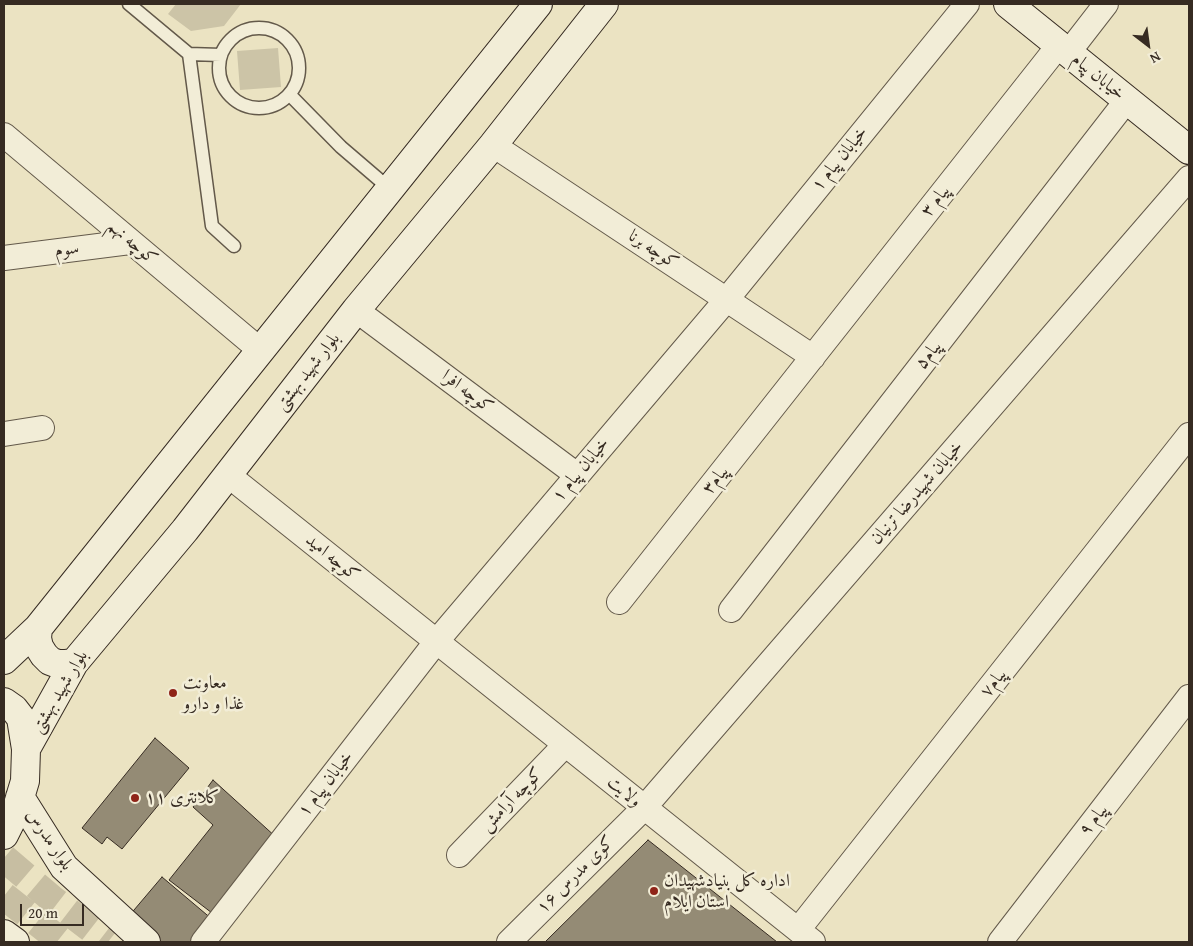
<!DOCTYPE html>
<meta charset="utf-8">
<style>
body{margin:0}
#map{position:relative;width:1193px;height:946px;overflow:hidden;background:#ebe3c2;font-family:"Gentium Book Plus",serif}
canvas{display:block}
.frame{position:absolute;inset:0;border:5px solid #362b22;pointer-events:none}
.north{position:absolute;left:1123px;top:20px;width:50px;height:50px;-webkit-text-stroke:4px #f2edd7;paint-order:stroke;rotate:150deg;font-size:14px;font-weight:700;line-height:20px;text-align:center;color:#362b22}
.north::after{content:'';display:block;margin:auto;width:18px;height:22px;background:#362b22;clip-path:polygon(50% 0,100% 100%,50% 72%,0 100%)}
.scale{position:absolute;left:20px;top:904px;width:64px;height:22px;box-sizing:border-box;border:2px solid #362b22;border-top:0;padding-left:6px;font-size:15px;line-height:18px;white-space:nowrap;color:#362b22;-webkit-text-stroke:4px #f2edd7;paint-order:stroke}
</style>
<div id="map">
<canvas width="1193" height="946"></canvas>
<div class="frame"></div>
<div class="north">N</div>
<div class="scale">20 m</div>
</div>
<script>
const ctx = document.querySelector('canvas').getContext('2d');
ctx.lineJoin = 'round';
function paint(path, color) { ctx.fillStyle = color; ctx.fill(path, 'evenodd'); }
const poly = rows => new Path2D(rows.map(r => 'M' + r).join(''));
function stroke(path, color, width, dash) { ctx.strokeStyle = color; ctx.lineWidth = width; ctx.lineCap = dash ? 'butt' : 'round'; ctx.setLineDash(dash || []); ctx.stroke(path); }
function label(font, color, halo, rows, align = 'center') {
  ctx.font = font + ' "Gentium Book Plus",Amiri,serif'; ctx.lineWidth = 5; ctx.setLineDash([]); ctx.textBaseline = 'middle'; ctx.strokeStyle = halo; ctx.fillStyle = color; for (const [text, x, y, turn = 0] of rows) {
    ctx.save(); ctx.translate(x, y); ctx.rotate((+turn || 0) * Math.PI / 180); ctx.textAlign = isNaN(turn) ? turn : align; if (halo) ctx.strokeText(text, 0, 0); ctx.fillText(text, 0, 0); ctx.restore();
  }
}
paint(poly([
 [176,4,241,4,224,26,191,31,168,14],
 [278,48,281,87,240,90,237,51]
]), '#ccc4a7');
const building = poly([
 [155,738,189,768,122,849,107,837,102,844,82,828,155,738],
 [213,780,277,838,212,913,169,880,213,825,193,807,213,780],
 [648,840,777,942,545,942,648,840],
 [162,877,213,920,194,942,146,942,123,923,162,877]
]);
paint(building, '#948b75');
stroke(building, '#362b22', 1);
stroke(poly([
 [4,858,51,898,108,942],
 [4,896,62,942]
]), '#c7bea2', 28, [28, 14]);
const lane = poly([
 [129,4,189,54,221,55],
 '219 68a40 40 0 1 1 80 0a40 40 0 1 1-80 0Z',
 [189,54,212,226,234,246],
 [290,95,341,147,390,189]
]);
const street = poly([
 [1068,53,1106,4],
 [4,135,260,350],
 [493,145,813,357],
 [4,258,130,242],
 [356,310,577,475],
 [4,434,42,428],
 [228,475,813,942],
 [619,602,1059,45],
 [731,610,1127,100],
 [459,855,565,745],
 [798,930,1189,435],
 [203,942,436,642,727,299,967,4],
 [509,942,644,808,1189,178],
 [1000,942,1189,697]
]);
const secondary = poly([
 [1008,4,1189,150],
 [38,628,37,638,39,647,44,655,50,661,58,664,66,664,74,663],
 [4,660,38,628,538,4],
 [4,702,14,709,21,718,26,749,25,781,16,811,4,835],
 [26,749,74,663,185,530,356,310,493,145,604,4],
 [20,797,64,867,146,942],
 [4,934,15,942]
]);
stroke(lane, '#63594a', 15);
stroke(street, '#63594a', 26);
stroke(secondary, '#362b22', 30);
stroke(lane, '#f2edd7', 12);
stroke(street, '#f2edd7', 24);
stroke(secondary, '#f2edd7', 28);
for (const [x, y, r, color] of [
 [173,693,5,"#8f2418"],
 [135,798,5,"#8f2418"],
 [654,891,5,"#8f2418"]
]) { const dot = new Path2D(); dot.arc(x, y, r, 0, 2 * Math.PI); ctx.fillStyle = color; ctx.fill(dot); stroke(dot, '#f2edd7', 2); }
label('18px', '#362b22', '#f2edd7', [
 ["خیابان پیام",1098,77,39],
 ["خیابان پیام ۱",840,159,-51],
 ["پیام ۳",936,201,-52],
 ["کوچه نهم",132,243,40],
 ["سوم",67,250,-7],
 ["کوچه برنا",653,250,33],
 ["پیام۵",929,355,-52],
 ["بلوار شهید بهشتی",308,372,-52],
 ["کوچه افرا",467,392,37],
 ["خیابان پیام ۱",581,470,-50],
 ["پیام۳",716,480,-52],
 ["خیابان شهیدرضا ترنیان",917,493,-49],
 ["کوچه امید",332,558,39],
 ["پیام۷",994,683,-52],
 ["بلوار شهید بهشتی",60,692,-59],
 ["خیابان پیام ۱",326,784,-52],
 ["ولایت",624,792,39],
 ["کوچه آرامش",512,800,-46],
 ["پیام ۹",1094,820,-52],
 ["بلوار مدرس",49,840,56],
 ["کوی مدرس ۱۶",576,875,-45]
]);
label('18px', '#362b22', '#f2edd7', [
 ["معاونت",183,683],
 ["غذا و دارو",183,704],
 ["کلانتری ۱۱",145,798],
 ["اداره کل بنیادشهیدان",664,881],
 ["استان ایلام",664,902]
], 'left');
</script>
